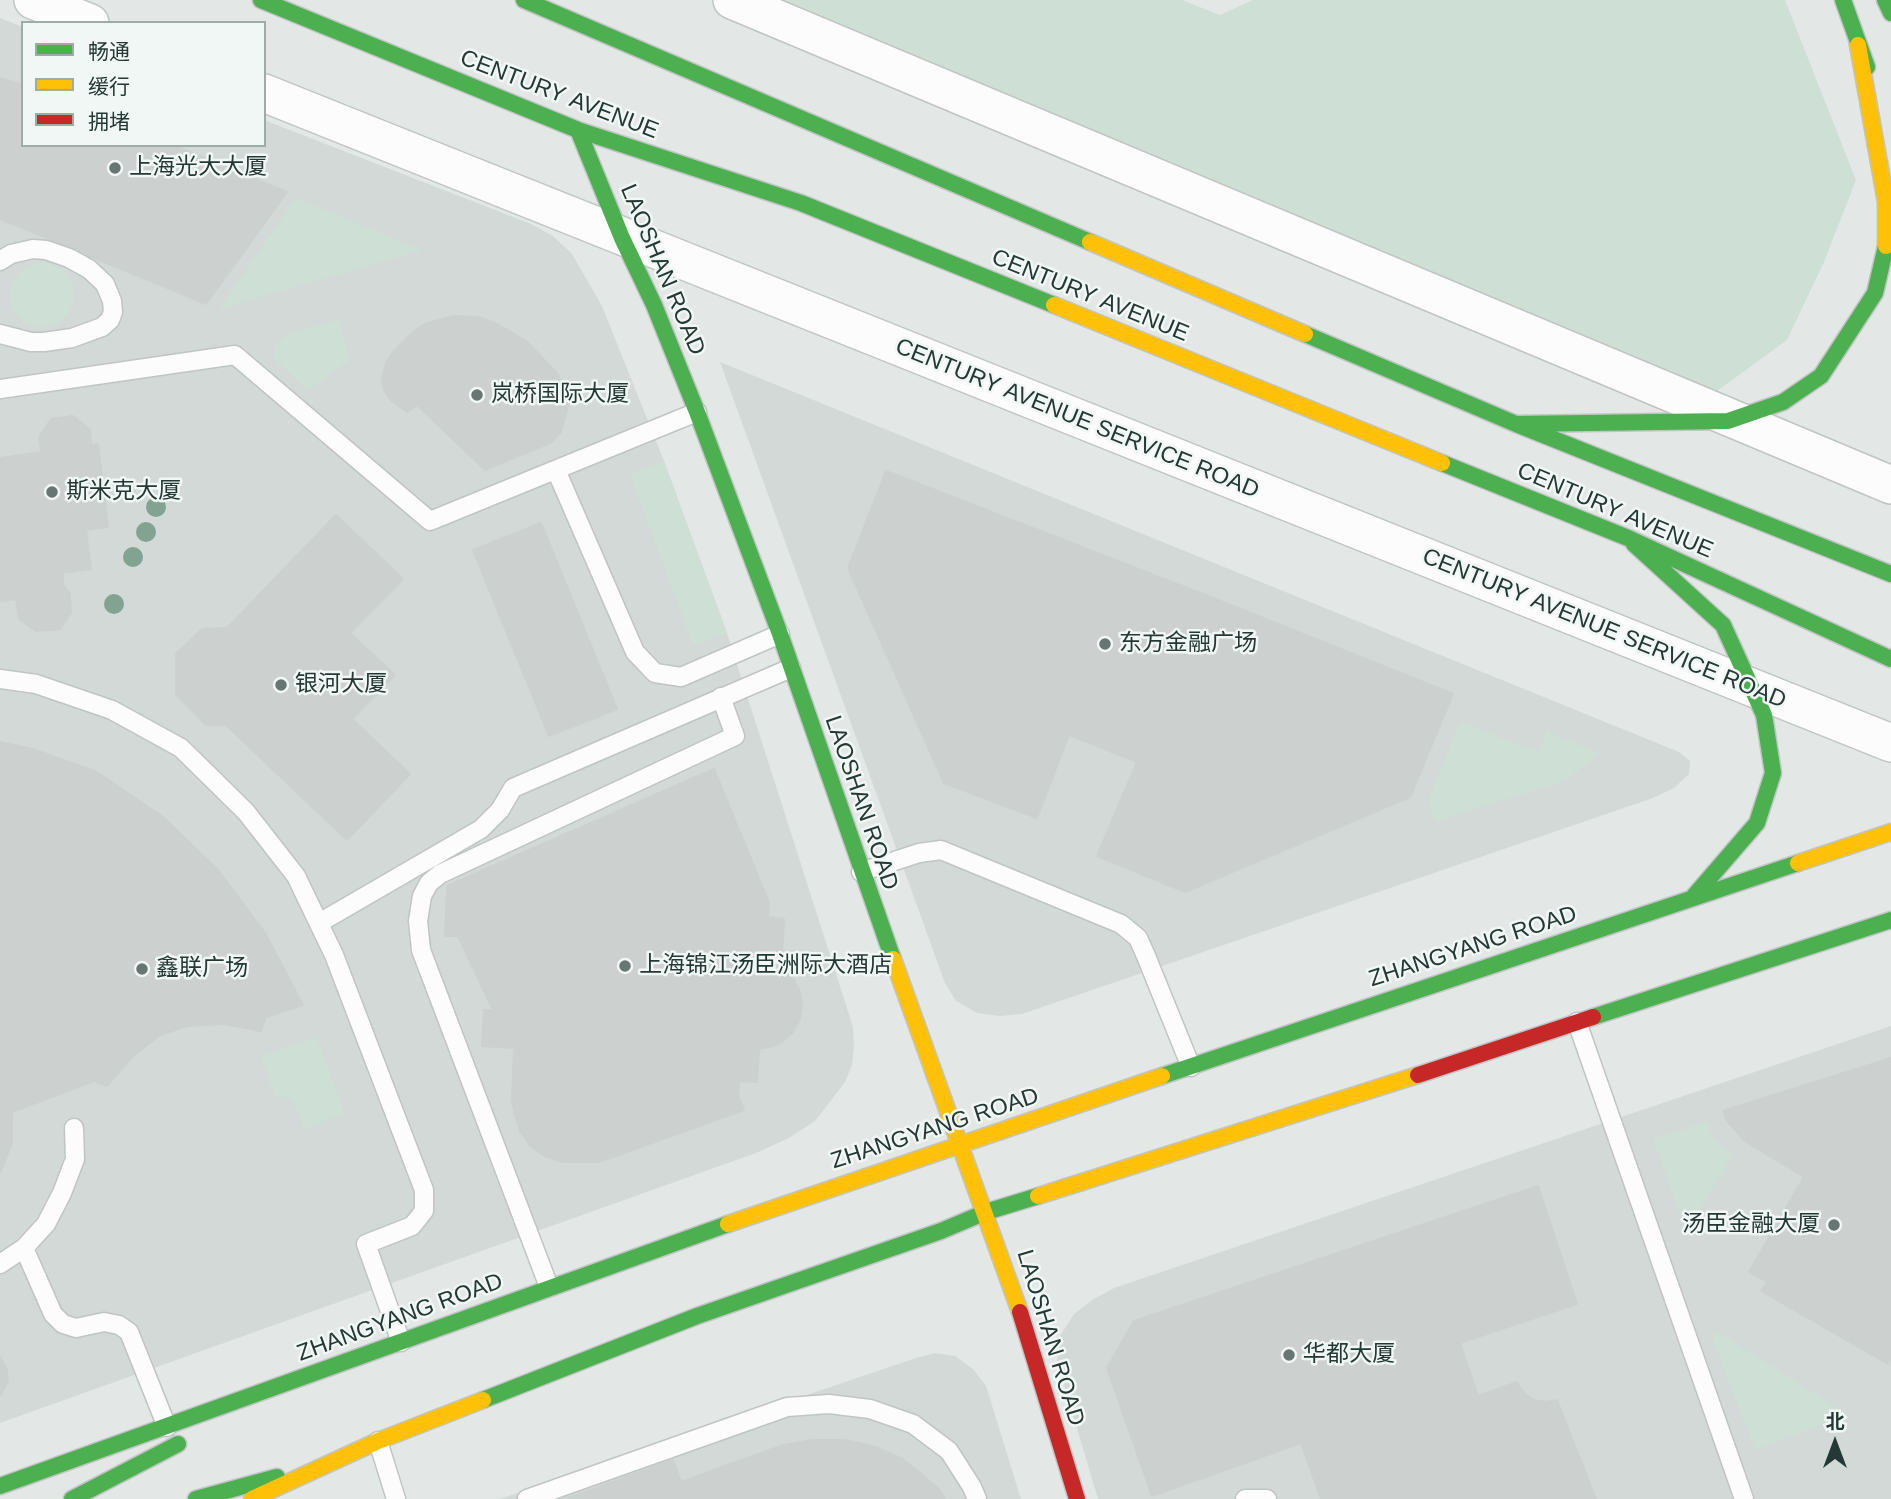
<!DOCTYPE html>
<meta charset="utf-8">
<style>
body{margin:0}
#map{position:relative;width:1891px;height:1499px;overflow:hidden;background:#e3e8e6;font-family:Helvetica,"Noto Sans SC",sans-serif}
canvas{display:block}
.legend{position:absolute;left:21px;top:21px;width:245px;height:126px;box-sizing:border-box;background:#f1f7f5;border:2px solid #9faba8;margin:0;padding:9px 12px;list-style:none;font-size:21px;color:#243935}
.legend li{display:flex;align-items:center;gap:14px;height:35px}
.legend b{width:35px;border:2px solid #9faba8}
.north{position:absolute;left:1800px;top:1408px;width:70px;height:70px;-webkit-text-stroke:5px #f1f7f5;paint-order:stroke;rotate:0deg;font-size:19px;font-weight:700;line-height:28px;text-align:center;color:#243935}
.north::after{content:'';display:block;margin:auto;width:24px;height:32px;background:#243935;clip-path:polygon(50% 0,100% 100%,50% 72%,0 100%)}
</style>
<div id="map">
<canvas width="1891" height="1499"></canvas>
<ul class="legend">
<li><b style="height:9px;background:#4caf50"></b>畅通</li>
<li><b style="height:9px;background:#ffc107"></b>缓行</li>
<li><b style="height:9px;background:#c62828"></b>拥堵</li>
</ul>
<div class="north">北</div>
</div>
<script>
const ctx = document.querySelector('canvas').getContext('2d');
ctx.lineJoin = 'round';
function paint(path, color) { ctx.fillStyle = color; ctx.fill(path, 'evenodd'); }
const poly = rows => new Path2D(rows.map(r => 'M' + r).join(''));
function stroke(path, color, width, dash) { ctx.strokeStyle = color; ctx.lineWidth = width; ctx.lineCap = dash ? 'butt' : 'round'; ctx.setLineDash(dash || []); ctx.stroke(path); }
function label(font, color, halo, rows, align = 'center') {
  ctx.font = font + ' Helvetica,"Noto Sans SC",sans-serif'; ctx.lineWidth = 5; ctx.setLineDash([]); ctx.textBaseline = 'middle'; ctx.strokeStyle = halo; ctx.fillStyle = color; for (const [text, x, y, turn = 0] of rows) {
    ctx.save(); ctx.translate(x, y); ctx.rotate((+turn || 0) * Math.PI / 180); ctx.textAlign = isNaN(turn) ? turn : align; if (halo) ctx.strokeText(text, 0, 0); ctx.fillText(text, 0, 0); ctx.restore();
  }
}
paint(poly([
 [0,18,23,27,23,145,264,145,264,120,531,224,553,236,572,254,602,306,664,461,727,633,853,1027,854,1046,852,1065,845,1082,815,1121,789,1138,756,1153,0,1423],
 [720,362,1679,752,1690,761,1689,774,1674,788,1653,798,1022,1014,1000,1016,977,1013,956,1001,945,983],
 [1891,1026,1891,1499,1098,1499,1057,1361,1060,1336,1074,1314,1092,1300,1114,1288],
 [935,1353,955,1356,973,1369,986,1386,1021,1499,500,1499,916,1358]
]), '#d2d9d6');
paint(poly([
 [777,0,1182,0,1220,15,1253,0,1785,0,1856,180,1824,262,1787,340,1709,397],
 [296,198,422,250,219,309],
 '10 295a32 32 0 1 1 64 0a32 32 0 1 1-64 0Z',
 [338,320,350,360,308,390,274,359,275,344,286,335],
 [664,461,727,633,693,645,630,474],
 [1460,722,1539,752,1547,731,1600,754,1565,781,1435,821,1428,800],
 [316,1037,345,1113,304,1129,295,1105,287,1097,275,1096,261,1057],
 [1706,1122,1716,1141,1733,1155,1686,1231,1653,1139],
 [1715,1333,1719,1333,1837,1408,1841,1415,1839,1418,1755,1450,1713,1340]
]), '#cee0d5');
const building = poly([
 [0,78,23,85,23,145,173,145,287,192,206,304,0,219,0,78],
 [453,316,479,317,499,325,526,341,556,372,565,389,569,403,561,432,552,442,485,470,417,405,407,412,391,400,384,390,382,378,386,363,393,352,414,331,425,324,453,316],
 [73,416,90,430,91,445,98,444,108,527,86,530,91,569,62,573,64,587,70,593,71,613,60,629,36,631,19,619,16,599,0,601,0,458,41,452,39,437,51,419,73,416],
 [886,471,1203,594,1453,694,1410,797,1185,892,1097,856,1137,762,1069,735,1037,818,944,783,848,568,886,471],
 [336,515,403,579,350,633,395,675,352,719,410,774,347,840,226,725,206,725,176,694,176,654,202,629,227,628,336,515],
 [541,523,617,709,549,736,473,550,541,523],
 [0,742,33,749,97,772,163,817,218,870,265,933,303,1005,266,1017,261,1031,224,1024,187,1026,160,1035,132,1057,107,1086,94,1081,12,1112,12,1143,0,1173,0,742],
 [714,769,769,903,768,917,784,919,782,957,766,955,765,960,784,970,794,980,800,992,802,1006,800,1019,793,1032,783,1041,770,1047,759,1049,757,1082,739,1081,738,1096,744,1110,599,1162,562,1162,545,1156,531,1147,520,1131,515,1115,512,1099,514,1048,482,1046,484,1010,493,1010,458,936,445,936,447,886,714,769],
 [1891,1058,1891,1163,1852,1141,1846,1151,1826,1139,1804,1177,1745,1141,1727,1121,1723,1111,1891,1058],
 [1826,1139,1846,1151,1852,1141,1891,1163,1891,1358,1888,1364,1761,1291,1767,1282,1749,1272,1826,1139],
 [1538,1186,1577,1304,1460,1343,1478,1396,1517,1382,1523,1392,1534,1400,1546,1402,1557,1400,1596,1499,1321,1499,1301,1443,1152,1496,1107,1368,1134,1321,1538,1186],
 [0,1357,7,1370,8,1381,0,1396,0,1357],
 [812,1440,844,1440,873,1446,903,1459,938,1488,945,1499,566,1499,673,1460,681,1482,783,1445,812,1440]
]);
paint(building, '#ccd1cf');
stroke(building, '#ccd1cf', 2);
const lane = poly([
 [0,261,11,254,33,249,46,250,69,258,89,269,105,284,112,301,113,312,110,320,102,327,72,338,44,342,31,342,0,334],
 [0,389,235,355,430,521,697,412],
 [556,470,635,652,655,673,681,677,780,634],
 [0,679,36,684,112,710,181,748,246,812,296,876,334,955,424,1190,424,1211,412,1226,366,1244,401,1342],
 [861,872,919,853,941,850,1121,924,1138,938,1146,956,1191,1067],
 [319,923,481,829,500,810,513,788,791,668],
 [1577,1022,1744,1499],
 [24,1248,53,1314,63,1324,76,1328,104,1322,119,1325,129,1332,167,1427],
 [0,1264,24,1248,46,1224,62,1193,75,1159,74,1128],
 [549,1287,421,950,418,921,422,896,429,883,440,874,735,736,721,697],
 [378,1441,396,1499],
 [527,1499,787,1407,829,1404,870,1409,913,1424,949,1451,972,1487,977,1499],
 [1245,1499,1267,1499]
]);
const street = poly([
 [33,0,90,23],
 [732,0,1891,485],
 [264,93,1891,743]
]);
const fast = poly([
 [261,0,578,130,801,203,1054,305],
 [524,0,1090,242],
 [1843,0,1867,67],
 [1885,0,1891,13],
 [578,130,622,238,654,305,697,412,780,634,893,959],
 [1305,334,1516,424,1891,574],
 [1516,424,1728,421,1783,402,1821,376,1875,293,1886,246],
 [1442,463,1628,538,1891,659],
 [1634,544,1723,625,1764,715,1773,773,1757,823,1694,896],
 [1593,1017,1891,920],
 [1162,1076,1798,863],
 [483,1400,697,1316,941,1231,986,1212,1038,1196],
 [0,1486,728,1224],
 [72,1499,178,1444],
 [196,1499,277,1477]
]);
const slow = poly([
 [1858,45,1886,202,1886,246],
 [1090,242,1305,334],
 [1054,305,1442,463],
 [1798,863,1891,832],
 [893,959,1020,1312],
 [1038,1196,1418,1075],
 [728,1224,1162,1076],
 [252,1499,378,1441,483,1400]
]);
const jam = poly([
 [1418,1075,1593,1017],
 [1020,1312,1077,1499]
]);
stroke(lane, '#c0c5c3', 21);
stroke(street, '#c0c5c3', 40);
stroke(fast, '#c0c5c4', 19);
stroke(slow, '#c0c5c4', 19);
stroke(jam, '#c0c5c4', 19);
stroke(lane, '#fbfcfb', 18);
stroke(street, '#fbfcfb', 37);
stroke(fast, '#4caf50', 16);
stroke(slow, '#ffc107', 16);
stroke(jam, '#c62828', 16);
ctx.fillStyle = '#82a392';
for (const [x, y] of [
 [156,507],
 [146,532],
 [133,557],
 [114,604]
]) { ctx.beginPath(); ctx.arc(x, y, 10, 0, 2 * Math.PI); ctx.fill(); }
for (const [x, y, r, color] of [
 [115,168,7,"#677673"],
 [477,395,7,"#677673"],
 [52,492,7,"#677673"],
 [1105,644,7,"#677673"],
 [281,685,7,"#677673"],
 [625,966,7,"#677673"],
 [142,969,7,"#677673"],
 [1834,1225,7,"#677673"],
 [1289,1355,7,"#677673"]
]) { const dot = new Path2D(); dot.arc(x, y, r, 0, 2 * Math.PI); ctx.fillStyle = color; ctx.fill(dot); stroke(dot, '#f1f7f5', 2.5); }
label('23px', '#243935', '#f1f7f5', [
 ["CENTURY AVENUE",559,95,21],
 ["LAOSHAN ROAD",662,270,67],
 ["CENTURY AVENUE",1090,296,22],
 ["CENTURY AVENUE SERVICE ROAD",1077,419,22],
 ["CENTURY AVENUE",1615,511,23],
 ["CENTURY AVENUE SERVICE ROAD",1604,629,22],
 ["LAOSHAN ROAD",861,803,71],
 ["ZHANGYANG ROAD",1473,947,-18],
 ["ZHANGYANG ROAD",935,1129,-18],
 ["ZHANGYANG ROAD",400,1318,-20],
 ["LAOSHAN ROAD",1050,1338,73]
]);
label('23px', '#243935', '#f1f7f5', [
 ["上海光大大厦",129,168],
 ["岚桥国际大厦",491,395],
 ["斯米克大厦",66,492],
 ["东方金融广场",1119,644],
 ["银河大厦",295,685],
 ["上海锦江汤臣洲际大酒店",639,966],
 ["鑫联广场",156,969],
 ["汤臣金融大厦",1820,1225,"right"],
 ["华都大厦",1303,1355]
], 'left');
</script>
